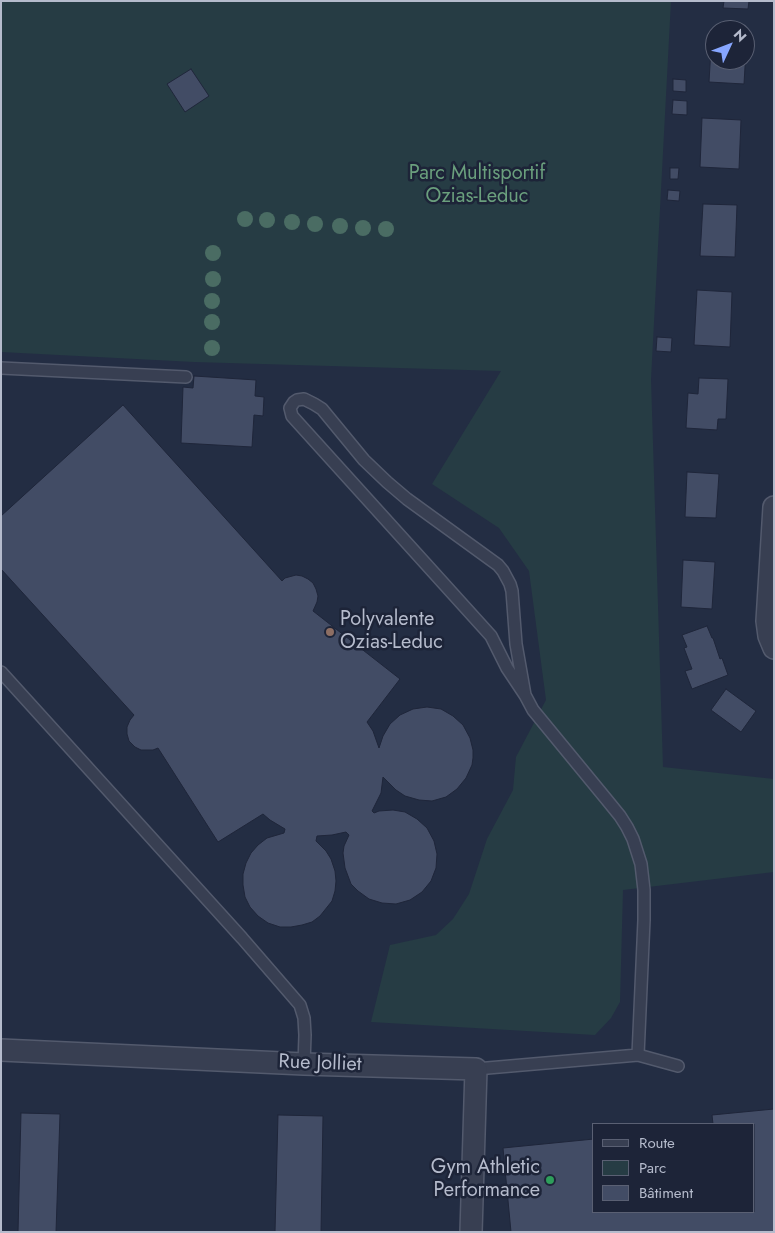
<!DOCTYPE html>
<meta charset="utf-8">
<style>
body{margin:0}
#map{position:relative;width:775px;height:1233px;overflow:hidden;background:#232d43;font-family:Jost,sans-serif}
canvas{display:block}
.frame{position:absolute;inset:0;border:2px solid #b5bbcc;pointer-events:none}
.legend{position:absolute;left:592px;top:1123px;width:162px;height:90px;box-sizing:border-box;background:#1d2438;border:1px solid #5a6073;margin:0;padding:6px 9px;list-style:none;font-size:15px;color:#b5bbcc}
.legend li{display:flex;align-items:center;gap:10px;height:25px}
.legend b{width:25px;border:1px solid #5a6073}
.north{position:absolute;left:705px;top:20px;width:50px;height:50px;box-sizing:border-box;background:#1d2438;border:1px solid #5a6073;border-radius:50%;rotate:47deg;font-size:14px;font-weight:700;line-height:20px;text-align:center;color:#b5bbcc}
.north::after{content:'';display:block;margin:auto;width:18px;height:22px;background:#87a6ff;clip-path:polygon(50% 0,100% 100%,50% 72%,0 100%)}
</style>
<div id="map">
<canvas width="775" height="1233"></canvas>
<div class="frame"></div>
<ul class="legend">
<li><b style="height:6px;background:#383f52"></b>Route</li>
<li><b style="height:14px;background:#263c44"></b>Parc</li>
<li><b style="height:14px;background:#424c65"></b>Bâtiment</li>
</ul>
<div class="north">N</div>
</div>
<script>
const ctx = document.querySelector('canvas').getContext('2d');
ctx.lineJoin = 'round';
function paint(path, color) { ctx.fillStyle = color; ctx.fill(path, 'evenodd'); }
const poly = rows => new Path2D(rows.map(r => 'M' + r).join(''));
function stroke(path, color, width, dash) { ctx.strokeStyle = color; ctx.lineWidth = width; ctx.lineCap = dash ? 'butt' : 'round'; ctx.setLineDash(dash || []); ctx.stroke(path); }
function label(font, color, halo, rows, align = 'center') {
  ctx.font = font + ' Jost,sans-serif'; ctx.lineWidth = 5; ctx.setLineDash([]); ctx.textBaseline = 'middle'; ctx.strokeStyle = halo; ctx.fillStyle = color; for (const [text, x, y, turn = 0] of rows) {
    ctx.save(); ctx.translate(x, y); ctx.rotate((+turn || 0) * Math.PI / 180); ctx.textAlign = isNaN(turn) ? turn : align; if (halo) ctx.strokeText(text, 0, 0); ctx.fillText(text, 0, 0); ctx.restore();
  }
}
paint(poly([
 [1,1,671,1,651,379,663,767,774,779,774,872,623,890,620,1002,611,1018,595,1035,371,1022,390,945,436,935,453,919,469,894,487,839,513,790,516,757,546,700,529,571,499,528,432,484,501,371,194,362,1,352]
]), '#263c44');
const building = poly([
 [724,1,749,1,748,9,723,8,724,1],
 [712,31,715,32,715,60,745,60,745,33,747,33,744,84,709,82,712,31],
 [191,69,209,96,185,112,167,84,191,69],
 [673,79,686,80,686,92,673,91,673,79],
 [673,100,687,101,687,115,672,114,673,100],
 [702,118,741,120,739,169,700,167,702,118],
 [670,168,679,168,678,179,670,179,670,168],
 [668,190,680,191,679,201,667,200,668,190],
 [703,204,737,205,735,257,700,256,703,204],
 [697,290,732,292,730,347,694,345,697,290],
 [657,337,672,338,671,352,656,351,657,337],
 [194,376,256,380,255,396,264,397,263,416,254,415,252,447,181,443,183,387,193,388,194,376],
 [699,378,728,379,726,419,718,419,717,430,686,428,688,393,698,394,699,378],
 [123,405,282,581,285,578,296,575,302,576,308,579,313,583,316,589,318,596,317,602,313,611,400,679,367,722,373,731,379,748,383,736,390,724,400,715,413,709,427,707,441,709,453,716,463,725,470,738,473,750,473,758,472,765,466,778,457,789,446,797,432,801,419,800,405,796,396,790,383,777,381,793,372,811,374,813,379,811,393,810,405,812,417,819,427,828,434,841,437,854,436,868,431,881,422,892,410,900,396,904,382,903,369,899,358,891,351,884,345,868,343,853,344,846,349,835,346,832,332,835,317,836,316,841,326,851,331,859,335,871,336,881,335,891,332,901,320,916,312,922,302,925,291,927,280,927,268,923,258,916,250,907,245,897,243,885,243,874,246,863,251,853,258,845,267,838,284,833,285,829,270,820,263,814,218,842,158,748,153,750,141,750,135,747,129,741,127,734,127,727,130,720,134,715,1,569,1,516,123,405],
 [687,472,719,474,716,518,685,517,687,472],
 [683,560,715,562,712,609,681,607,683,560],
 [707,626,712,638,713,638,720,659,722,658,728,675,692,689,685,671,692,669,684,648,687,647,682,635,707,626],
 [726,689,756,711,741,732,711,710,726,689],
 [774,1109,774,1232,511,1232,503,1148,594,1139,594,1212,754,1212,754,1124,713,1124,712,1115,774,1109],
 [21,1113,60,1114,56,1232,18,1232,21,1113],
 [278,1115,323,1116,321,1232,275,1232,278,1115]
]);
paint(building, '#424c65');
stroke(building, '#1f263a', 1);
const lane = poly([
 [1,368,186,377],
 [1,672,242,938,300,1005,304,1018,305,1035,304,1064],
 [525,695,516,644,512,591,510,584,503,571,498,565,407,499,387,482,364,460,322,409,314,404,304,399,297,400,294,402,290,408,292,416,491,636,507,668,525,695,533,710,607,800,620,816,627,827,633,839,641,864,644,890,644,920,638,1055],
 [476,1069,638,1055,678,1066]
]);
const street = poly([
 [774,507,767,621,769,636,774,648],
 [1,1050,304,1064,476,1069,471,1232]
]);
stroke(lane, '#535a6d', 14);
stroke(street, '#535a6d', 24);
stroke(lane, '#383f52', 11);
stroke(street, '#383f52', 21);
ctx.fillStyle = '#4a6c63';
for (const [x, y] of [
 [245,219],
 [267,220],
 [292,222],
 [315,224],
 [340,226],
 [363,228],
 [386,229],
 [213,253],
 [213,279],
 [212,301],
 [212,322],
 [212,348]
]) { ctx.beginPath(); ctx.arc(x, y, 8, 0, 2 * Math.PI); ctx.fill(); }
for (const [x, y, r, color] of [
 [330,632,5,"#8d6e63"],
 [550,1180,5,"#2e9e5b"]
]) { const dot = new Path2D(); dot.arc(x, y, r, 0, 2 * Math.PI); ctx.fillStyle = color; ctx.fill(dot); stroke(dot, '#1d2438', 2); }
label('20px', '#6a9f7d', '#1d2438', [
 ["Parc Multisportif",477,174],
 ["Ozias-Leduc",477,197]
]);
label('20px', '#b5bbcc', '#1d2438', [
 ["Polyvalente",340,620],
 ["Ozias-Leduc",340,643],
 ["Gym Athletic",540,1168,"right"],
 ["Performance",540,1191,"right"]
], 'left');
label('20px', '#b5bbcc', '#1d2438', [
 ["Rue Jolliet",320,1064,2]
]);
</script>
